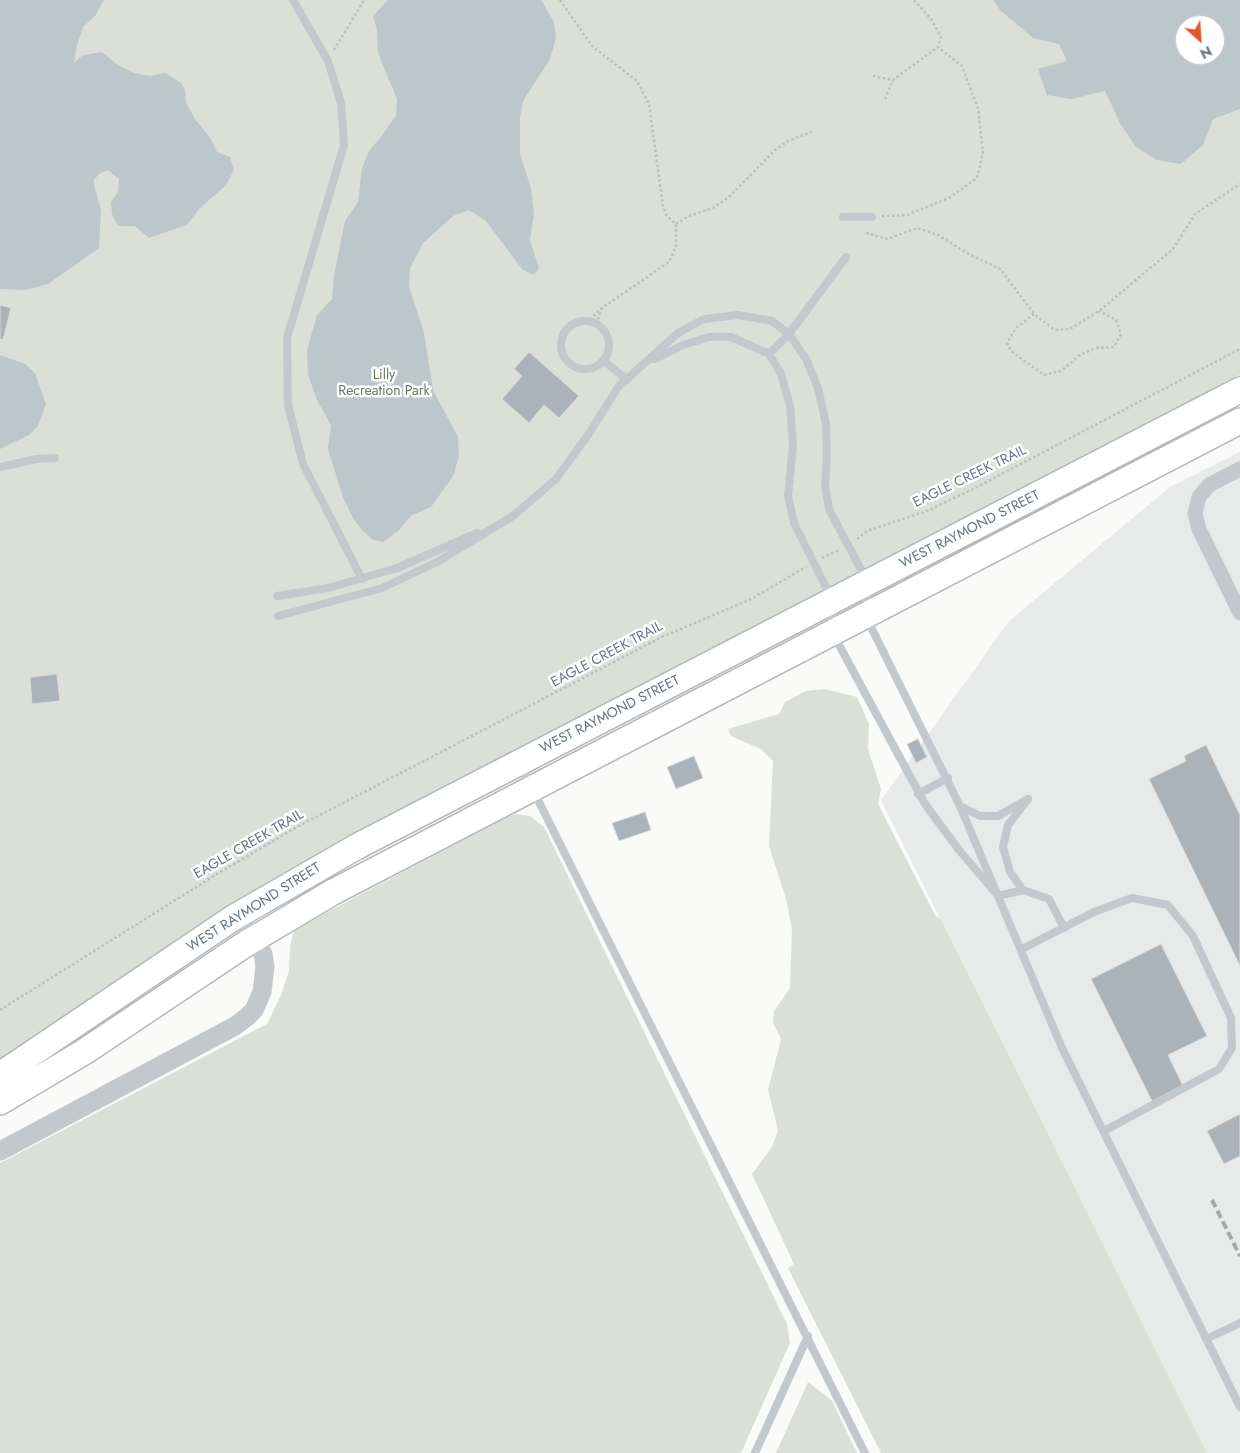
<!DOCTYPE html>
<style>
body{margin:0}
#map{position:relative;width:1240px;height:1453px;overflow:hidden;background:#fafaf8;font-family:Jost,sans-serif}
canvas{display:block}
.north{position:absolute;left:1175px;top:15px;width:50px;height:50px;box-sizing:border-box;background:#fff;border:1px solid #c1c8cd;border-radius:50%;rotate:154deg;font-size:14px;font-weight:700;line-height:20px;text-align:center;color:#657683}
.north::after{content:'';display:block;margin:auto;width:18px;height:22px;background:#e4572e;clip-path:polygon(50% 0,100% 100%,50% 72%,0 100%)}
</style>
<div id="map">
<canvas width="1240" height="1453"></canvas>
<div class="north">N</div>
</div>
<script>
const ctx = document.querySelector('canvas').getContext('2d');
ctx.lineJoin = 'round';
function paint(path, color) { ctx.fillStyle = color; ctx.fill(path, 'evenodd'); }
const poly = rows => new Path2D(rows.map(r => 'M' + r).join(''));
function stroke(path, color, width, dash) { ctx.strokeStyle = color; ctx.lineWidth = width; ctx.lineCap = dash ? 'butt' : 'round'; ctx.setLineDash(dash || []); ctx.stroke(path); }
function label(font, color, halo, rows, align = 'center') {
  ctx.font = font + ' Jost,sans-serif'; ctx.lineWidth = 5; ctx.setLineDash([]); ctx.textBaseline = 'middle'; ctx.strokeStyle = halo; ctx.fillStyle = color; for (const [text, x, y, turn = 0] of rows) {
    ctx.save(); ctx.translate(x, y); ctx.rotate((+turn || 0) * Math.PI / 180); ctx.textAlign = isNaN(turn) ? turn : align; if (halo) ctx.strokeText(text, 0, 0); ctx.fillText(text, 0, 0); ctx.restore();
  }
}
paint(poly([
 [1240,452,1240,1453,1207,1453,881,800,1009,621,1170,487]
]), '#e8e9e9');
paint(poly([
 [0,0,1240,0,1240,375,364,828,225,910,59,1023,0,1059],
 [1185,25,1215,25,1215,55,1185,55],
 [825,689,857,697,869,724,868,749,881,789,878,804,936,917,940,918,1207,1453,881,1453,788,1268,794,1264,752,1174,772,1147,778,1130,768,1090,781,1039,773,1023,774,1011,790,988,792,930,787,902,769,846,773,761,761,749,731,736,728,729,779,714,785,702,806,691],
 [517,814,530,816,544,827,787,1324,790,1343,741,1453,0,1453,0,1163,267,1024,281,995,289,971,290,946,294,930,508,816],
 [808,1382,832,1401,857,1453,776,1453]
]), '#dadfd7');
paint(poly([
 [0,0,104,0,95,16,83,27,76,49,74,63,83,55,102,52,118,65,134,73,150,76,165,73,181,83,185,90,186,103,195,119,211,139,217,152,230,157,234,170,226,185,199,209,187,225,149,238,135,226,118,226,112,214,111,202,118,192,119,179,108,170,99,174,93,181,101,210,99,248,48,284,25,290,0,289],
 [388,0,541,0,554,22,556,38,550,59,523,101,520,117,520,154,531,188,534,214,530,240,539,269,533,275,522,269,486,221,469,210,453,216,423,243,410,268,409,286,424,333,433,390,458,437,459,456,453,476,431,507,412,515,398,531,383,542,373,540,363,531,354,520,343,497,328,449,331,425,317,400,308,375,307,350,317,315,332,299,334,276,345,221,358,202,362,168,369,151,384,133,396,115,397,99,378,53,377,30,373,16],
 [993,0,1240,0,1240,109,1213,119,1203,145,1181,164,1157,160,1136,147,1120,123,1105,91,1071,99,1047,95,1038,69,1067,61,1059,44,1033,38,1000,10],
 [1185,25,1215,25,1215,55,1185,55],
 [0,355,25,364,35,373,46,404,38,426,29,435,0,449]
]), '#bbc7cb');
const building = poly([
 [0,305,11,308,3,340,0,339,0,305],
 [529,352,579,396,559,418,544,405,529,423,502,399,522,376,514,369,529,352],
 [57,674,60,701,32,704,30,677,57,674],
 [918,739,927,757,916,763,907,744,918,739],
 [1206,745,1240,815,1240,966,1149,779,1186,761,1184,756,1206,745],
 [694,756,703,778,676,789,667,767,694,756],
 [645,812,651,830,619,841,612,823,645,812],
 [1161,944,1207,1036,1168,1055,1183,1086,1152,1101,1091,979,1161,944],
 [1240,1114,1240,1156,1224,1164,1207,1131,1240,1114]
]);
paint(building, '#aab3b9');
stroke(building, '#dcdcda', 1);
const primary = poly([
 [0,1075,233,918,356,847,1240,390],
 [0,1102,84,1052,244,945,333,892,1240,421]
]);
stroke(primary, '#b5babe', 28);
stroke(poly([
 [560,0,592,46,637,81,649,104,663,206,667,216,676,224,676,247,669,262,602,308,588,321],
 [334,50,364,0],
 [873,76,893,80,938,47,941,37,931,19,914,0],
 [885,99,893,80],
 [882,216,907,215,949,198,977,178,983,153,978,108,962,66,938,47],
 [676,224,689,216,713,208,729,197,775,150,788,141,813,131],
 [866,233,887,239,917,228,938,235,967,253,1000,269,1034,314,1055,330,1070,329,1099,311,1173,249,1195,214,1240,184],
 [1034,314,1016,328,1007,343,1011,351,1044,375,1061,371,1080,355,1096,348,1114,347,1121,334,1116,320,1099,311],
 [596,324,602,309],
 [857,539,867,531,927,511,975,488,1240,349],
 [822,558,839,550],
 [0,1010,217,874,297,827,662,637,751,599,806,567]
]), '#bbbfc2', 2.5, [2.5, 2.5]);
stroke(poly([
 [293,0,328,61,341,103,344,145,287,338,288,405,303,464,362,579],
 [843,217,872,217],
 '561 345a24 24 0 1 1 48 0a24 24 0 1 1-48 0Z',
 [769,354,789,334,846,257],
 [655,359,683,345,709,337,731,337,769,354,781,374,790,406,793,445,788,496,794,523,833,601,832,632,925,804,959,850,994,891],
 [603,360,627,380],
 [0,467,36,459,55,458],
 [277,596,328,588,397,568,477,533],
 [278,616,382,588,437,562,513,516,556,479,590,432,618,387,678,333,704,319,738,315,772,321,789,334,806,359,818,388,826,424,827,456,825,485,829,509,868,583,865,615,960,806,1062,1048,1240,1407],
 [521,766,865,1453],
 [918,794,948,778],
 [960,806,980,816,998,816,1028,799,1008,825,1003,847,1010,872,1023,890],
 [998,896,1023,890,1049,899,1064,928],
 [1022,949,1094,912,1132,898,1168,905,1193,936,1231,1018,1232,1048,1219,1069,1104,1131],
 [1206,1339,1240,1323],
 [755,1453,808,1336]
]), '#c3c8cc', 8);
stroke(poly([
 [1240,469,1209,485,1199,497,1195,513,1199,529,1240,613]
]), '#c3c8cc', 15);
stroke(poly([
 [0,1151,235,1026,247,1017,254,1010,262,992,265,966,263,954,239,915]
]), '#c3c8cc', 19);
stroke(primary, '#fff', 25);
stroke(poly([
 [1212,1200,1240,1256]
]), '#a2aab0', 4, [8, 4]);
label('14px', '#687a64', '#fff', [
 ["Lilly",384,376],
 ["Recreation Park",384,392]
]);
label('14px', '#657683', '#fff', [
 ["EAGLE CREEK TRAIL",970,477,-26],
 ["WEST RAYMOND STREET",970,530,-27],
 ["EAGLE CREEK TRAIL",607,655,-28],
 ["WEST RAYMOND STREET",610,715,-27],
 ["EAGLE CREEK TRAIL",249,845,-30],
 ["WEST RAYMOND STREET",254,908,-32]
]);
</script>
